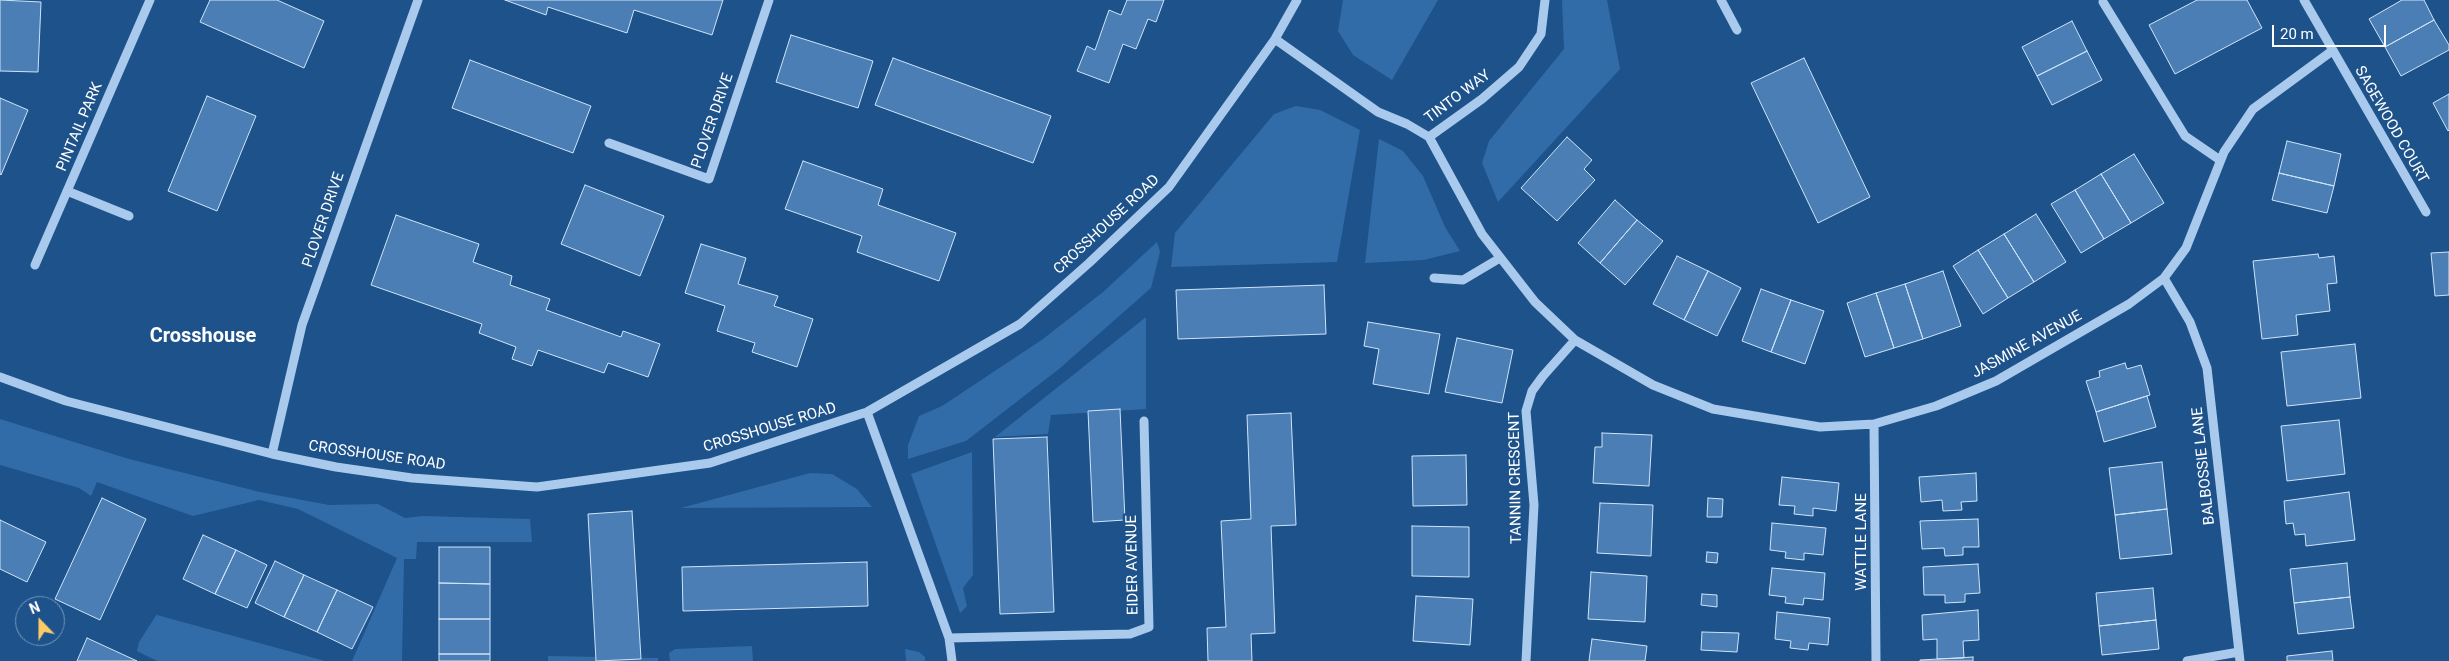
<!DOCTYPE html>
<style>
body{margin:0}
#map{position:relative;width:2449px;height:661px;overflow:hidden;background:#1d528b;font-family:Roboto,sans-serif}
canvas{display:block}
.north{position:absolute;left:15px;top:596px;width:50px;height:50px;box-sizing:border-box;background:#1d528b;border:1px solid #7797b9;border-radius:50%;rotate:338deg;font-size:14px;font-weight:700;line-height:20px;text-align:center;color:#fff}
.north::after{content:'';display:block;margin:auto;width:18px;height:22px;background:#fccb68;clip-path:polygon(50% 0,100% 100%,50% 72%,0 100%)}
.scale{position:absolute;left:2272px;top:25px;width:114px;height:22px;box-sizing:border-box;border:2px solid #fff;border-top:0;padding-left:6px;font-size:15px;line-height:18px;white-space:nowrap;color:#fff;-webkit-text-stroke:4px #1d528b;paint-order:stroke}
</style>
<div id="map">
<canvas width="2449" height="661"></canvas>
<div class="north">N</div>
<div class="scale">20 m</div>
</div>
<script>
const ctx = document.querySelector('canvas').getContext('2d');
ctx.lineJoin = 'round';
function paint(path, color) { ctx.fillStyle = color; ctx.fill(path, 'evenodd'); }
const poly = rows => new Path2D(rows.map(r => 'M' + r).join(''));
function stroke(path, color, width, dash) { ctx.strokeStyle = color; ctx.lineWidth = width; ctx.lineCap = dash ? 'butt' : 'round'; ctx.setLineDash(dash || []); ctx.stroke(path); }
function label(font, color, halo, rows, align = 'center') {
  ctx.font = font + ' Roboto,sans-serif'; ctx.lineWidth = 5; ctx.setLineDash([]); ctx.textBaseline = 'middle'; ctx.strokeStyle = halo; ctx.fillStyle = color; for (const [text, x, y, turn = 0] of rows) {
    ctx.save(); ctx.translate(x, y); ctx.rotate((+turn || 0) * Math.PI / 180); ctx.textAlign = isNaN(turn) ? turn : align; if (halo) ctx.strokeText(text, 0, 0); ctx.fillText(text, 0, 0); ctx.restore();
  }
}
paint(poly([
 [1343,0,1438,0,1392,80,1353,55,1338,31],
 [1562,0,1607,0,1620,69,1498,202,1482,163,1489,141,1564,49],
 [1296,106,1320,110,1360,130,1337,262,1171,267,1175,233,1274,114],
 [1379,139,1403,151,1423,176,1445,227,1460,251,1424,260,1365,263],
 [1157,242,1160,252,1151,288,1059,369,966,441,908,459,908,445,919,416,942,406,1043,339,1103,292],
 [1146,317,1146,409,1051,415,1048,434,995,437],
 [0,419,129,459,260,492,329,505,378,504,405,518,423,516,530,519,532,542,417,542,416,559,404,559,402,661,352,661,397,558,298,509,259,500,193,516,97,482,91,496,79,488,0,465],
 [972,452,973,575,963,588,967,606,960,613,911,474],
 [810,473,832,474,857,489,872,507,681,508],
 [157,614,157,615,325,661,157,661,137,651,139,642],
 [752,646,753,661,670,661,669,653,675,649],
 [905,649,919,652,925,657,925,661,906,661],
 [548,656,658,658,658,661,548,661]
]), '#316ca9');
const building = poly([
 [0,0,41,2,38,72,0,71,0,0],
 [210,0,277,0,324,21,304,68,200,22,210,0],
 [505,0,723,0,712,35,634,10,627,33,548,7,546,15,505,0],
 [1127,0,1164,0,1156,22,1148,19,1136,49,1123,44,1109,83,1077,71,1087,46,1095,50,1109,10,1121,15,1127,0],
 [2197,0,2247,0,2262,28,2175,74,2149,25,2197,0],
 [2402,0,2424,0,2434,20,2385,47,2369,19,2402,0],
 [2434,20,2449,45,2449,50,2401,76,2385,47,2434,20],
 [2072,21,2087,51,2037,76,2022,47,2072,21],
 [791,35,873,61,858,108,776,82,791,35],
 [2087,51,2102,80,2052,105,2037,76,2087,51],
 [893,58,1051,116,1033,163,875,105,893,58],
 [1804,58,1870,197,1818,223,1751,83,1804,58],
 [470,60,591,106,573,153,452,108,470,60],
 [2449,94,2449,130,2448,131,2433,103,2449,94],
 [207,96,256,116,217,211,168,191,207,96],
 [0,98,28,110,1,175,0,174,0,98],
 [1567,137,1592,160,1584,169,1595,180,1557,221,1521,188,1567,137],
 [2287,141,2341,154,2334,186,2279,173,2287,141],
 [2134,154,2164,203,2131,223,2101,174,2134,154],
 [803,161,883,189,878,205,956,233,939,281,857,252,862,236,785,209,803,161],
 [2279,173,2334,186,2327,213,2272,200,2279,173],
 [2101,174,2131,223,2104,239,2075,190,2101,174],
 [585,185,664,216,640,276,561,244,585,185],
 [2075,190,2104,239,2081,253,2051,204,2075,190],
 [1615,200,1637,220,1600,263,1578,243,1615,200],
 [2036,214,2066,262,2034,282,2004,234,2036,214],
 [396,215,479,244,473,262,512,276,510,285,550,299,546,310,621,337,623,331,660,344,648,377,608,363,604,373,538,350,532,366,512,359,516,347,479,333,482,324,371,285,396,215],
 [1637,220,1663,241,1625,285,1600,263,1637,220],
 [2004,234,2034,282,2008,298,1978,250,2004,234],
 [701,244,746,258,738,284,778,296,774,306,813,319,797,367,752,352,755,343,717,331,725,306,685,293,701,244],
 [1978,250,2008,298,1983,314,1953,266,1978,250],
 [2449,252,2449,295,2435,296,2431,253,2449,252],
 [2318,254,2319,258,2334,256,2337,283,2327,284,2330,311,2296,315,2298,335,2262,339,2253,261,2318,254],
 [1677,256,1708,271,1684,320,1653,304,1677,256],
 [1708,271,1741,288,1717,336,1684,320,1708,271],
 [1943,271,1961,326,1923,339,1905,284,1943,271],
 [1905,284,1923,339,1894,348,1876,293,1905,284],
 [1324,285,1326,334,1178,339,1176,290,1324,285],
 [1761,289,1791,300,1771,352,1742,341,1761,289],
 [1876,293,1894,348,1865,357,1847,303,1876,293],
 [1791,300,1824,311,1805,364,1771,352,1791,300],
 [1368,322,1440,334,1429,394,1373,384,1379,349,1364,346,1368,322],
 [1457,338,1513,350,1502,403,1445,392,1457,338],
 [2355,344,2361,398,2287,406,2281,352,2355,344],
 [2125,363,2127,369,2141,365,2150,395,2096,412,2086,381,2100,377,2099,371,2125,363],
 [2147,396,2156,427,2104,442,2096,412,2147,396],
 [1120,409,1125,520,1093,522,1088,411,1120,409],
 [1291,413,1296,525,1271,526,1275,633,1251,634,1252,661,1208,661,1207,628,1226,627,1221,521,1251,519,1247,415,1291,413],
 [2339,420,2345,474,2287,481,2281,426,2339,420],
 [1602,433,1652,435,1649,486,1593,483,1595,447,1602,447,1602,433],
 [1047,437,1054,612,1000,614,993,439,1047,437],
 [1466,455,1467,505,1413,506,1412,456,1466,455],
 [2162,462,2167,509,2115,515,2109,468,2162,462],
 [1976,473,1977,501,1961,502,1962,510,1943,511,1942,500,1921,502,1919,477,1976,473],
 [1782,477,1839,483,1836,511,1813,508,1813,516,1794,514,1795,506,1779,505,1782,477],
 [2349,492,2355,540,2306,546,2305,534,2295,535,2293,523,2286,524,2284,501,2349,492],
 [102,498,146,519,100,620,55,599,102,498],
 [1708,498,1723,499,1722,517,1707,517,1708,498],
 [1600,503,1653,505,1651,556,1597,553,1600,503],
 [2167,509,2172,554,2120,559,2115,515,2167,509],
 [632,511,641,659,596,661,588,514,632,511],
 [1978,519,1979,547,1963,547,1963,555,1945,556,1944,548,1922,549,1920,521,1978,519],
 [0,520,46,542,27,582,0,569,0,520],
 [1772,523,1826,528,1823,555,1804,553,1804,560,1785,558,1786,552,1770,550,1772,523],
 [1412,526,1469,527,1469,577,1412,576,1412,526],
 [203,535,236,550,215,594,183,579,203,535],
 [439,547,490,547,490,584,439,583,439,547],
 [236,550,267,565,247,608,215,594,236,550],
 [1707,552,1718,553,1717,563,1706,562,1707,552],
 [275,561,304,575,284,617,255,603,275,561],
 [867,562,868,606,683,611,682,567,867,562],
 [2347,563,2350,597,2294,603,2290,569,2347,563],
 [1978,564,1980,593,1965,594,1965,602,1945,603,1945,595,1924,595,1923,567,1978,564],
 [1772,568,1825,573,1823,600,1804,598,1803,605,1785,603,1786,597,1769,595,1772,568],
 [1591,572,1647,576,1645,622,1588,619,1591,572],
 [304,575,337,590,317,632,284,617,304,575],
 [439,583,490,584,490,619,439,619,439,583],
 [2153,588,2156,620,2099,626,2096,593,2153,588],
 [337,590,373,607,352,649,317,632,337,590],
 [1702,594,1717,595,1717,607,1701,605,1702,594],
 [1416,596,1473,599,1470,645,1413,641,1416,596],
 [2350,597,2354,628,2298,634,2294,603,2350,597],
 [1978,610,1979,640,1963,641,1964,658,1937,659,1937,639,1923,640,1922,615,1978,610],
 [1777,612,1830,618,1828,645,1809,643,1808,650,1790,648,1791,641,1775,639,1777,612],
 [439,619,490,619,490,654,439,654,439,619],
 [2156,620,2159,649,2102,655,2099,626,2156,620],
 [1702,632,1739,633,1737,652,1701,650,1702,632],
 [87,638,137,661,77,661,87,638],
 [1592,639,1647,646,1645,661,1589,661,1592,639],
 [2332,651,2333,661,2287,661,2287,656,2332,651],
 [439,654,490,654,490,661,439,661,439,654],
 [1973,657,1973,661,1920,661,1920,660,1973,657]
]);
paint(building, '#4a7eb5');
stroke(building, '#cfe4f9', 1);
stroke(poly([
 [1721,0,1737,30],
 [2304,0,2426,212],
 [2103,2,2185,136,2220,160],
 [1275,39,1378,112,1407,124,1429,137,1482,99,1519,67,1541,34,1545,0],
 [1429,137,1482,234,1535,302,1575,340,1653,385,1713,409,1820,427,1874,424,1936,406,1996,381,2129,304,2164,278,2186,248,2224,152,2253,109,2332,51],
 [609,143,709,179,769,0],
 [67,191,129,216],
 [35,265,150,0],
 [1434,278,1463,280,1500,258],
 [2164,278,2190,322,2207,368,2240,661],
 [0,377,66,401,272,454,336,467,412,478,537,487,710,463,867,412,1020,324,1089,263,1169,187,1275,39,1297,0],
 [867,412,949,638,952,661],
 [1874,424,1876,661],
 [272,454,302,325,418,0],
 [949,638,1130,634,1149,627,1144,421],
 [1526,661,1534,505,1526,411,1532,391,1543,376,1575,340],
 [2187,661,2239,652]
]), '#a9caec', 9);
label('15px', '#fff', '#1d528b', [
 ["TINTO WAY",1458,97,-37],
 ["PLOVER DRIVE",713,121,-71],
 ["SAGEWOOD COURT",2391,125,60],
 ["PINTAIL PARK",80,127,-67],
 ["PLOVER DRIVE",324,220,-71],
 ["CROSSHOUSE ROAD",1107,225,-43],
 ["JASMINE AVENUE",2027,345,-29],
 ["CROSSHOUSE ROAD",770,428,-17],
 ["CROSSHOUSE ROAD",377,456,8],
 ["BALBOSSIE LANE",2204,466,-96],
 ["TANNIN CRESCENT",1516,478,-91],
 ["WATTLE LANE",1862,542,-90],
 ["EIDER AVENUE",1133,565,-91]
]);
label('bold 20px', '#fff', '#1d528b', [
 ["Crosshouse",203,337]
]);
</script>
